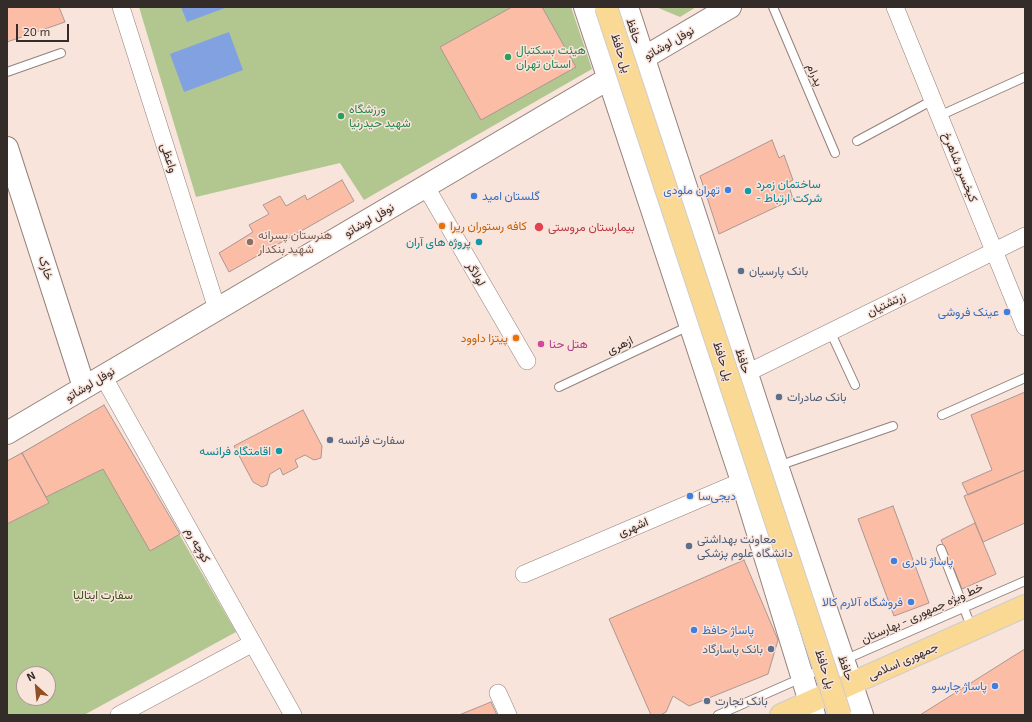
<!DOCTYPE html>
<meta charset="utf-8">
<style>
body{margin:0}
#map{position:relative;width:1032px;height:722px;overflow:hidden;background:#f9e4dc;font-family:"Exo 2",sans-serif}
canvas{display:block}
.frame{position:absolute;inset:0;border:8px solid #342c29;pointer-events:none}
.north{position:absolute;left:16px;top:666px;width:40px;height:40px;box-sizing:border-box;background:#f9e4dc;border:1px solid #aa9a94;border-radius:50%;rotate:333deg;font-size:11px;font-weight:700;line-height:16px;text-align:center;color:#342c29}
.north::after{content:'';display:block;margin:auto;width:14px;height:18px;background:#924f20;clip-path:polygon(50% 0,100% 100%,50% 72%,0 100%)}
.scale{position:absolute;left:16px;top:24px;width:53px;height:18px;box-sizing:border-box;border:2px solid #342c29;border-top:0;padding-left:5px;font-size:12px;line-height:14px;white-space:nowrap;color:#342c29;-webkit-text-stroke:3px #f9e4dc;paint-order:stroke}
</style>
<div id="map">
<canvas width="1032" height="722"></canvas>
<div class="frame"></div>
<div class="north">N</div>
<div class="scale">20 m</div>
</div>
<script>
const ctx = document.querySelector('canvas').getContext('2d');
ctx.lineJoin = 'round';
function paint(path, color) { ctx.fillStyle = color; ctx.fill(path, 'evenodd'); }
const poly = rows => new Path2D(rows.map(r => 'M' + r).join(''));
function stroke(path, color, width, dash) { ctx.strokeStyle = color; ctx.lineWidth = width; ctx.lineCap = dash ? 'butt' : 'round'; ctx.setLineDash(dash || []); ctx.stroke(path); }
function label(font, color, halo, rows, align = 'center') {
  ctx.font = font + ' "Exo 2",Vazirmatn,sans-serif'; ctx.lineWidth = 3; ctx.setLineDash([]); ctx.textBaseline = 'middle'; ctx.strokeStyle = halo; ctx.fillStyle = color; for (const [text, x, y, turn = 0] of rows) {
    ctx.save(); ctx.translate(x, y); ctx.rotate((+turn || 0) * Math.PI / 180); ctx.textAlign = isNaN(turn) ? turn : align; if (halo) ctx.strokeText(text, 0, 0); ctx.fillText(text, 0, 0); ctx.restore();
  }
}
paint(poly([
 [139,7,571,7,592,69,364,200,340,163,196,197],
 [656,7,696,7,680,17],
 [104,405,236,632,84,715,7,715,7,461],
 [24,674,48,674,48,698,24,698]
]), '#b1c78f');
paint(poly([
 [181,7,225,7,225,8,187,22],
 [229,32,243,70,184,92,170,54]
]), '#82a1e0');
const building = poly([
 [7,7,59,7,65,22,7,42,7,7],
 [512,7,542,7,576,67,481,120,440,47,512,7],
 [772,140,779,158,784,155,793,180,788,183,793,199,719,234,700,176,772,140],
 [342,180,354,201,229,272,219,253,253,232,249,225,269,214,263,205,280,196,286,206,305,195,307,200,342,180],
 [1025,392,1025,470,968,495,962,483,992,470,971,415,1025,392],
 [104,405,180,534,150,551,103,469,46,497,22,453,104,405],
 [303,410,322,446,321,458,314,460,305,455,295,460,298,467,283,475,280,468,270,474,267,485,262,487,253,482,234,446,303,410],
 [22,453,49,503,7,524,7,461,22,453],
 [1025,470,1025,523,983,542,964,496,1025,470],
 [893,506,929,603,894,616,858,519,893,506],
 [975,523,996,574,962,589,950,559,949,559,941,540,975,523],
 [744,560,778,640,768,674,689,706,673,696,666,712,661,715,651,715,609,619,744,560],
 [1025,649,1025,715,920,715,1012,657,1025,649],
 [491,702,497,715,459,715,491,702]
]);
paint(building, '#fcbda7');
stroke(building, '#ab9791', 1);
const lane = poly([
 [773,7,835,153],
 [7,72,61,53],
 [939,116,1025,77],
 [857,141,933,100],
 [830,331,855,385],
 [559,387,689,326],
 [942,415,1025,378],
 [778,466,893,426],
 [941,549,972,629],
 [844,660,1025,581],
 [718,715,824,668]
]);
const street = poly([
 [121,7,217,309],
 [895,7,1025,327],
 [426,187,527,361],
 [747,373,1025,236],
 [103,376,293,715],
 [524,574,742,481],
 [498,693,508,715],
 [119,715,253,643]
]);
const secondary = poly([
 [585,7,742,481,814,715],
 [627,7,777,466,862,715],
 [7,148,84,387],
 [7,433,730,7]
]);
const primary = poly([
 [781,715,1025,606]
]);
stroke(lane, '#94817a', 10);
stroke(street, '#94817a', 18);
stroke(secondary, '#94817a', 24);
stroke(primary, '#cecccc', 24);
stroke(lane, '#fff', 8);
stroke(street, '#fff', 17);
stroke(secondary, '#fff', 22);
stroke(primary, '#fad994', 22);
const primaryBridge = poly([
 [606,7,840,715]
]);
stroke(primaryBridge, '#cecccc', 24, []);
stroke(primaryBridge, '#fad994', 22);
for (const [x, y, r, color] of [
 [508,57,4,"#2e9e5b"],
 [341,116,4,"#2e9e5b"],
 [728,190,4,"#3f7fe0"],
 [748,191,4,"#0f9aa8"],
 [474,196,4,"#3f7fe0"],
 [442,226,4,"#e8710a"],
 [539,227,5,"#e0444e"],
 [250,242,4,"#8d6e63"],
 [479,242,4,"#0f9aa8"],
 [741,271,4,"#5c6f8a"],
 [1007,312,4,"#3f7fe0"],
 [516,338,4,"#e8710a"],
 [541,344,4,"#d1479c"],
 [779,397,4,"#5c6f8a"],
 [330,440,4,"#5c6f8a"],
 [279,451,4,"#0f9aa8"],
 [690,496,4,"#3f7fe0"],
 [689,546,4,"#5c6f8a"],
 [894,561,4,"#3f7fe0"],
 [911,602,4,"#3f7fe0"],
 [694,630,4,"#3f7fe0"],
 [771,649,4,"#5c6f8a"],
 [995,686,4,"#3f7fe0"],
 [707,701,4,"#5c6f8a"]
]) { const dot = new Path2D(); dot.arc(x, y, r, 0, 2 * Math.PI); ctx.fillStyle = color; ctx.fill(dot); stroke(dot, '#f9e4dc', 1.5); }
label('12px', '#342c29', '#f9e4dc', [
 ["حافظ",634,31,72],
 ["نوفل لوشاتو",669,43,-30],
 ["پل حافظ",621,53,72],
 ["پدرام",815,75,67],
 ["واعظی",169,158,72],
 ["کیخسرو شاهرخ",960,167,68],
 ["نوفل لوشاتو",369,220,-30],
 ["خارک",46,268,72],
 ["لولاگر",476,274,60],
 ["زرتشتیان",886,304,-26],
 ["ازهری",620,345,-25],
 ["پل حافظ",723,361,72],
 ["حافظ",743,361,72],
 ["نوفل لوشاتو",90,384,-31],
 ["اشهری",633,527,-23],
 ["کوچه رم",198,545,61],
 ["خط ویژه جمهوری - بهارستان",922,613,-24],
 ["جمهوری اسلامی",903,661,-24],
 ["حافظ",846,668,71],
 ["پل حافظ",825,669,72]
]);
label('12px', '#27864d', '#f9e4dc', [
 ["هیئت بسکتبال",516,50],
 ["استان تهران",516,64],
 ["ورزشگاه",349,109],
 ["شهید حیدرنیا",349,123]
], 'left');
label('12px', '#0d838f', '#f9e4dc', [
 ["ساختمان زمرد",756,184,"left"],
 ["- شرکت ارتباط",756,198,"left"],
 ["پروژه های آران",471,242],
 ["اقامتگاه فرانسه",271,451]
], 'right');
label('12px', '#366cbe', '#f9e4dc', [
 ["تهران ملودی",720,190],
 ["گلستان امید",482,196,"left"],
 ["عینک فروشی",999,312],
 ["دیجی‌سا",698,496,"left"],
 ["پاساژ نادری",902,561,"left"],
 ["فروشگاه آلارم کالا",903,602],
 ["پاساژ حافظ",702,630,"left"],
 ["پاساژ چارسو",987,686]
], 'right');
label('12px', '#c56008', '#f9e4dc', [
 ["کافه رستوران ریرا",450,226],
 ["پیتزا داوود",508,338,"right"]
], 'left');
label('12px', '#be3a42', '#f9e4dc', [
 ["بیمارستان مروستی",548,227]
], 'left');
label('12px', '#785e54', '#f9e4dc', [
 ["هنرستان پسرانه",258,235],
 ["شهید بنکدار",258,249]
], 'left');
label('12px', '#4e5e75', '#f9e4dc', [
 ["بانک پارسیان",749,271],
 ["بانک صادرات",787,397],
 ["سفارت فرانسه",338,440],
 ["معاونت بهداشتی",697,539],
 ["دانشگاه علوم پزشکی",697,553],
 ["بانک پاسارگاد",763,649,"right"],
 ["بانک تجارت",715,701]
], 'left');
label('12px', '#b23c85', '#f9e4dc', [
 ["هتل حنا",549,344]
], 'left');
label('12px', '#3c4d1b', '#f9e4dc', [
 ["سفارت ایتالیا",103,595]
]);
</script>
